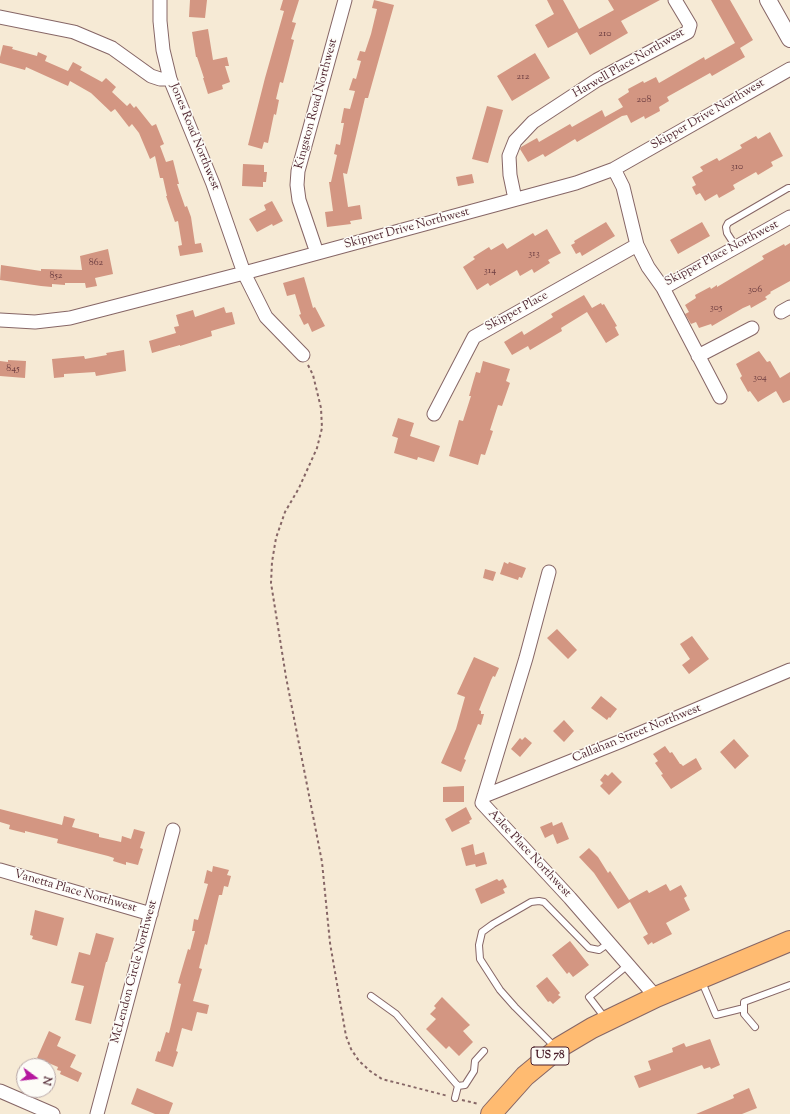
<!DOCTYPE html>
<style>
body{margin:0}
#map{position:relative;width:790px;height:1114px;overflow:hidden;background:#f6ead5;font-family:"Sorts Mill Goudy",serif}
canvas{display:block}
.north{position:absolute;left:16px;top:1058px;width:40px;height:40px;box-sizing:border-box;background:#fdfcf7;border:1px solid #b5a4a5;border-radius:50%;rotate:105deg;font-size:11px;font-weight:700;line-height:16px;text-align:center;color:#4a1f2b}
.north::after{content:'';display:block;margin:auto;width:14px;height:18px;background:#b5179e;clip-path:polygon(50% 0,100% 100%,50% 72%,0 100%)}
</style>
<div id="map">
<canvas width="790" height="1114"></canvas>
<div class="north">N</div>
</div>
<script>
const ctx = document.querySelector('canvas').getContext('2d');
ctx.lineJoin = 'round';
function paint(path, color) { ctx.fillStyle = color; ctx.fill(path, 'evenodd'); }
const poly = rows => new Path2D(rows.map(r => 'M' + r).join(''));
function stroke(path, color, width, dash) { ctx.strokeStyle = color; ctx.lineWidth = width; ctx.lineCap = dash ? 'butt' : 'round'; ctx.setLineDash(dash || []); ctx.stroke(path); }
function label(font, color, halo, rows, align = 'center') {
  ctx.font = font + ' "Sorts Mill Goudy",serif'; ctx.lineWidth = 3; ctx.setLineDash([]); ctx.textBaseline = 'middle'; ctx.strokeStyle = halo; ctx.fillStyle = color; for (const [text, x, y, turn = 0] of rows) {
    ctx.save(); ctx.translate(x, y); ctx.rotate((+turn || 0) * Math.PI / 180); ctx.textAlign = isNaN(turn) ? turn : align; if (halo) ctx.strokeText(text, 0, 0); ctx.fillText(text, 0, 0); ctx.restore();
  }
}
paint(poly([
 [190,0,207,0,205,18,189,17],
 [283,0,299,0,292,22,296,23,291,39,294,40,283,83,280,82,276,99,279,100,276,115,274,114,268,143,264,142,262,149,248,145,265,78,284,11,280,10],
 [374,0,394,5,368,98,365,98,347,174,343,173,348,207,360,205,362,219,350,221,351,224,327,227,325,212,333,211,329,182,331,182,337,155,334,154,336,144,340,145,344,123,341,123,344,108,350,109,355,91,349,90,353,78,356,79,361,61,357,60,360,51,365,52,371,34,377,9,372,8],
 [547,0,563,0,579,29,614,10,608,0,660,0,621,21,628,33,590,55,577,32,548,48,535,25,554,14],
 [711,0,730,0,753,40,740,48,745,57,712,76,710,73,667,97,669,101,659,107,660,111,645,119,644,116,631,123,627,115,622,116,577,142,575,139,545,157,543,154,528,162,520,149,521,147,537,138,539,142,570,124,572,127,602,110,605,117,623,107,618,99,629,92,628,89,643,81,644,83,656,77,659,83,704,57,705,60,735,43],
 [208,29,213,60,227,57,229,66,225,66,230,82,222,85,223,89,208,94,203,78,204,78,197,57,196,57,192,32],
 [3,45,13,47,12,49,37,56,38,52,47,56,45,61,68,71,73,62,82,67,80,70,102,82,106,78,116,87,112,92,127,106,130,103,134,108,136,106,152,126,156,124,164,144,160,146,166,162,173,160,179,184,177,184,185,207,187,206,191,217,195,244,201,243,203,252,180,256,178,246,182,245,178,221,175,222,166,196,167,196,163,178,160,178,155,156,150,159,139,133,132,124,129,127,115,109,111,112,91,93,70,81,68,86,26,67,25,70,0,63,0,57],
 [535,53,550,78,512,101,497,76],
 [487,106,503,110,488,163,472,159],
 [770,132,783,156,771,162,773,166,758,175,756,172,733,185,735,189,719,198,717,194,705,201,700,193,696,195,692,187,696,185,692,177,703,171,700,167,717,158,719,161,742,148,740,145,756,136,758,139],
 [243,164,264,165,264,172,267,172,266,182,263,182,263,187,242,186],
 [472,174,474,183,458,186,456,177],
 [272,201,283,221,273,226,272,224,257,232,249,219,266,210,264,205],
 [606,222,615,236,582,256,580,252,576,254,571,245,575,243,574,241],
 [702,222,710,236,678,254,670,240],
 [547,229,561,253,548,260,550,263,534,273,532,269,520,276,517,270,490,286,488,283,477,290,463,267,475,259,473,257,489,247,491,250,503,243,507,249,533,233,535,236],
 [790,243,790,281,770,292,771,293,765,297,767,299,751,308,750,305,743,308,712,326,711,324,699,328,696,322,691,324,685,314,689,312,685,305,696,298,695,295,710,287,711,289,717,285,717,287,764,259,762,256,784,244,785,246],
 [108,249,113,274,95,278,97,286,86,288,85,283,65,283,65,285,52,284,52,287,41,286,0,280,1,265,41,271,41,269,82,270,80,256],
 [304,277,313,308,315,307,325,326,312,332,308,323,304,325,299,315,301,314,295,294,287,296,283,283],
 [584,295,592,308,601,303,602,305,604,304,617,326,615,327,619,335,606,343,587,312,561,328,562,331,530,350,528,346,512,355,504,342,522,331,524,335,553,317,551,314],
 [224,307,226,313,232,312,235,324,211,331,212,336,180,346,180,345,152,353,149,341,176,333,174,327,179,326,176,315,193,310,195,317],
 [124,350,126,371,96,376,95,372,64,374,64,377,54,378,52,359,84,356,85,359,107,355,106,353],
 [759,351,767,362,770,361,780,378,790,372,790,400,783,403,776,391,758,402,750,391,748,392,740,378,742,376,736,364],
 [8,360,26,361,25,378,0,376,0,361,8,362],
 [483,361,510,369,506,381,510,383,502,406,498,405,490,430,493,431,485,455,481,454,478,465,449,456,459,420,463,421,471,396,469,396,476,372,480,373],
 [398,418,414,423,410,436,440,446,434,462,418,457,417,460,394,453,398,438,392,436],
 [504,562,508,564,509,562,526,568,522,578,519,577,518,580,500,574],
 [485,569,496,572,493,581,483,578],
 [557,629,577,650,568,659,547,638],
 [692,636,709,659,689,674,682,665,690,659,680,644],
 [474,657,499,668,495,677,493,676,491,680,479,710,481,711,481,714,484,714,481,725,478,724,464,759,466,760,461,772,441,763,456,729,465,697,457,694],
 [601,696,617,709,610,718,609,717,607,720,591,708],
 [564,720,574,731,564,742,553,731],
 [525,737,532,743,520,757,511,749,520,738,522,740],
 [734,739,749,756,735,769,720,752],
 [665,746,670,753,672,752,680,764,681,764,683,766,696,758,702,769,671,789,661,775,663,774,655,763,658,761,653,754],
 [612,772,622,782,609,795,600,786,603,783,600,780,605,774,608,776],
 [464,786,464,802,443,802,443,787],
 [466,807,472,819,469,821,470,823,452,832,445,819],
 [0,809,62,825,64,816,75,819,72,827,99,834,99,837,121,842,122,836,131,839,134,829,145,832,140,848,143,849,138,865,126,862,126,865,113,861,114,858,108,856,57,843,58,839,25,831,25,833,9,829,10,825,0,822],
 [552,822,553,826,562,822,569,839,557,844,553,834,545,838,540,827],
 [473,844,475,855,484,852,487,864,476,867,475,864,466,866,461,848],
 [589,848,598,857,608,873,610,871,629,900,647,890,649,893,666,884,670,891,681,885,687,896,684,898,690,910,666,923,672,934,653,944,652,942,648,945,643,937,648,934,630,902,618,909,594,873,579,857],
 [213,866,229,870,227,875,231,876,228,887,224,886,222,895,219,895,207,945,205,944,199,968,202,969,193,1001,209,1005,207,1014,197,1012,192,1031,182,1028,176,1051,178,1052,173,1067,155,1061,158,1051,160,1052,166,1032,169,1033,181,984,178,983,188,949,190,950,195,931,192,931,194,919,198,920,208,884,204,883,207,870,212,872],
 [497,879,499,881,503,879,507,887,503,889,505,893,481,904,475,889],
 [35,910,64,918,57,946,32,939,33,936,30,935],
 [96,933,114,938,107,962,106,962,91,1024,75,1020,84,986,71,983,79,952,90,955],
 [570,941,589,965,573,977,569,972,567,974,552,955],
 [547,977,560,993,558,995,561,997,553,1004,550,1001,548,1002,536,986],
 [442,997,470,1025,463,1031,473,1042,459,1056,449,1046,446,1049,426,1029,436,1019,430,1014,436,1008,434,1006],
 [49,1031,61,1037,57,1046,76,1055,70,1067,82,1073,78,1082,60,1074,61,1071,57,1070,58,1067,37,1058],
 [710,1039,720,1065,711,1069,710,1067,704,1069,702,1065,639,1088,634,1076,651,1070,648,1061,673,1052,672,1048,684,1043,686,1047],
 [137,1088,173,1103,169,1114,155,1114,131,1104],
 [749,1088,757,1108,742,1114,696,1114,734,1098,733,1095]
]), '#d39682');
const service = poly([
 [736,247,727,233,726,227,728,223,788,188,790,188],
 [702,982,716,1015,744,1008],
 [371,996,396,1014,458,1086,455,1098],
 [605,1018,589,997,628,965],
 [755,1027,744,1014,744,1002,790,985],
 [555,1047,515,1007,500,990,480,959,479,945,482,932,493,924,531,902,539,901,544,902,589,948,599,950,609,943],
 [458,1086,465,1085,474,1071,475,1061,484,1051]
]);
const minor = poly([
 [160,0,160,21,163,50,170,79,213,184,244,273,266,317,303,355],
 [0,17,74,32,112,48,151,76,160,79,170,79],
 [614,169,623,187,637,245,648,267,663,288,720,397],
 [515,199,510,175,509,156,515,141,533,122,597,80,688,32,690,25,675,0],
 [317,253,299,200,297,185,298,171,345,0],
 [663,288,790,217],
 [781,312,790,307],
 [0,320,35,322,70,318,244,273,576,183,614,169,790,69],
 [698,356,752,328],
 [434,414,474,337,637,245],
 [549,572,526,658,482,803,570,898,656,997],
 [484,796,619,742,790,670],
 [0,870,151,914],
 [0,1091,53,1114],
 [97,1114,173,830]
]);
const tertiary = poly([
 [768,0,790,39]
]);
const primary = poly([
 [491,1114,525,1076,560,1047,592,1028,656,997,790,941]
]);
stroke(service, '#866666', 8);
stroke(minor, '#866666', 15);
stroke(tertiary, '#866666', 18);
stroke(primary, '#866666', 22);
stroke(poly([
 [308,365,313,375,321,408,322,428,317,448,299,488,285,512,276,538,272,562,271,583,286,677,322,862,330,943,346,1036,351,1049,359,1061,370,1071,382,1079,448,1096],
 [462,1100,479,1104]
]), '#866666', 2, [3, 3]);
stroke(service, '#fff', 6);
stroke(minor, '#fff', 13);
stroke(tertiary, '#fff', 16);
stroke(primary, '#ffbb71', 20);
label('10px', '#6c3d41', null, [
 ["210",605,34],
 ["212",523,77],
 ["208",644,100],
 ["310",737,167],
 ["313",534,254],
 ["862",96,263],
 ["314",490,271],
 ["852",56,276],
 ["306",755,290],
 ["305",716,308],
 ["845",13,369],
 ["304",760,378]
]);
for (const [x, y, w] of [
 [550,1056,38]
]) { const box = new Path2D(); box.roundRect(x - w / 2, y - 9, w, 18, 3); ctx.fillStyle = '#fdfcf7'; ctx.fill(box); stroke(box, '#4a1f2b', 1); }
label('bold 11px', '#4a1f2b', null, [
 ["US 78",550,1056]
]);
label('12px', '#4a1f2b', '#fdfcf7', [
 ["Harwell Place Northwest",629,64,-30],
 ["Kingston Road Northwest",317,104,-75],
 ["Skipper Drive Northwest",708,115,-30],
 ["Jones Road Northwest",194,137,68],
 ["Skipper Drive Northwest",407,229,-15],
 ["Skipper Place Northwest",722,254,-28],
 ["Skipper Place",517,312,-29],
 ["Callahan Street Northwest",637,734,-22],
 ["Azlee Place Northwest",529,854,47],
 ["Vanetta Place Northwest",75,892,16],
 ["McLendon Circle Northwest",135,972,-75]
]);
</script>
